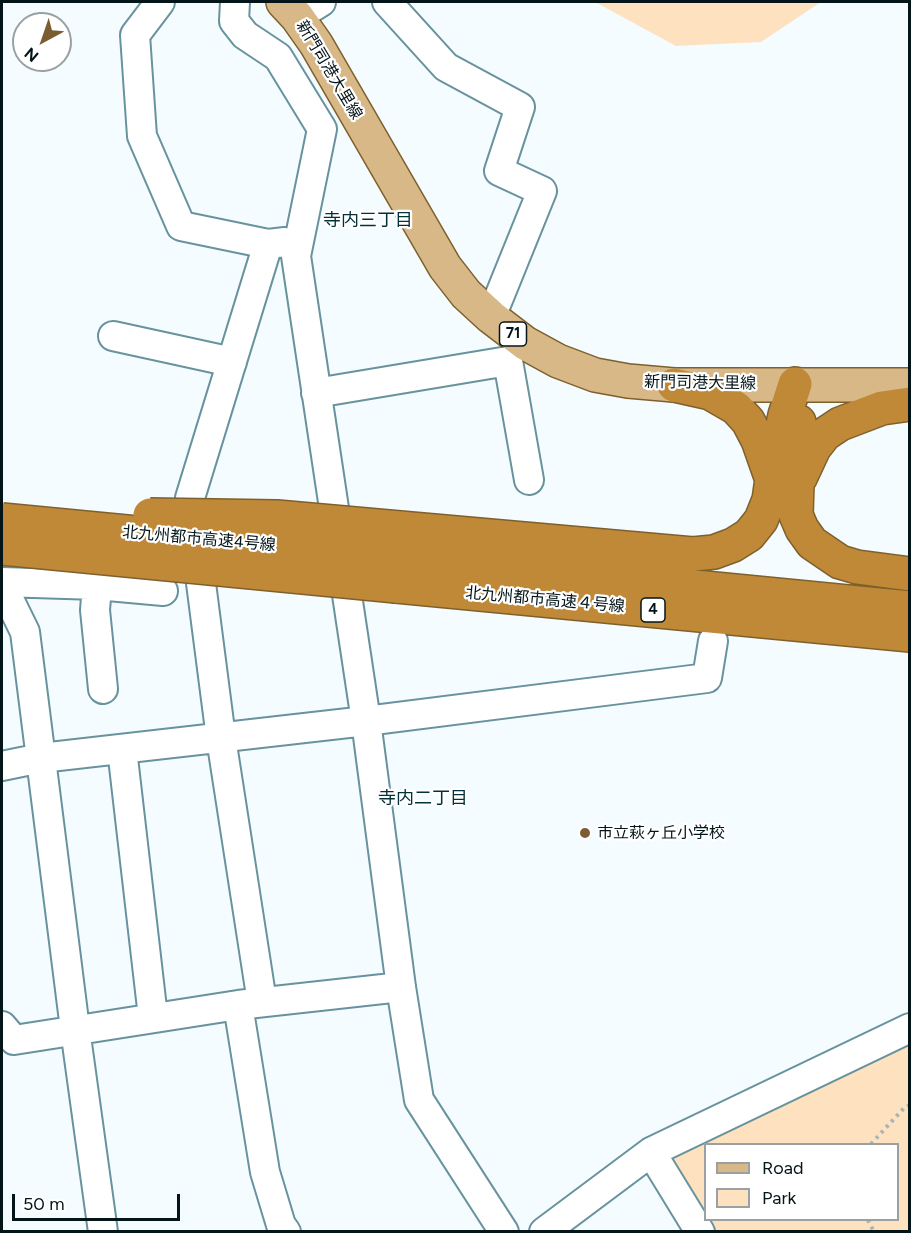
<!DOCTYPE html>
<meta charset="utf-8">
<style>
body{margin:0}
#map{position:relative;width:911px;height:1233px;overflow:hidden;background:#f4fcff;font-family:Figtree,sans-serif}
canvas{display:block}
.frame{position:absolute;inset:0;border:3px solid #041519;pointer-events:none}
.legend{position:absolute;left:704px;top:1143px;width:195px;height:78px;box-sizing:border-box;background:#fff;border:2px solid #9ba1a3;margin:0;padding:8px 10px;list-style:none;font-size:18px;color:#041519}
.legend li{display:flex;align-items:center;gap:12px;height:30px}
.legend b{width:30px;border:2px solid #9ba1a3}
.north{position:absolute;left:12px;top:12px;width:60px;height:60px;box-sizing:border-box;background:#fff;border:2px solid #9ba1a3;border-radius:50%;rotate:220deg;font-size:16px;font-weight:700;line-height:24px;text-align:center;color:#041519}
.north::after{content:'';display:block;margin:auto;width:21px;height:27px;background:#7c5d32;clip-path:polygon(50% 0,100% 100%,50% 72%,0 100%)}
.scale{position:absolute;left:12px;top:1194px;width:168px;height:27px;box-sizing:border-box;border:3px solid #041519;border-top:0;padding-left:8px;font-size:18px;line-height:21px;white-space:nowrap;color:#041519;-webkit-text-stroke:4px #fff;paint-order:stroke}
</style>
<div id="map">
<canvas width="911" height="1233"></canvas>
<div class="frame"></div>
<ul class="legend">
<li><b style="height:8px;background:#d9b888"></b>Road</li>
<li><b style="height:16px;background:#fee2bf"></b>Park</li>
</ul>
<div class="north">N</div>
<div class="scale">50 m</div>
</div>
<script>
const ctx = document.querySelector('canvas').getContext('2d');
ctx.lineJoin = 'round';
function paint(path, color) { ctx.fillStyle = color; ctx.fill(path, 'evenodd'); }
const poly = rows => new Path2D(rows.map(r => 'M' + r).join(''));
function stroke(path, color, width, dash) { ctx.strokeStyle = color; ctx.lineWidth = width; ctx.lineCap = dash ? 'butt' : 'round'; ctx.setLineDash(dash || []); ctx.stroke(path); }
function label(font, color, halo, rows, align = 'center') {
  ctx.font = font + ' Figtree,"Noto Sans JP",sans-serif'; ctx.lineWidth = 4.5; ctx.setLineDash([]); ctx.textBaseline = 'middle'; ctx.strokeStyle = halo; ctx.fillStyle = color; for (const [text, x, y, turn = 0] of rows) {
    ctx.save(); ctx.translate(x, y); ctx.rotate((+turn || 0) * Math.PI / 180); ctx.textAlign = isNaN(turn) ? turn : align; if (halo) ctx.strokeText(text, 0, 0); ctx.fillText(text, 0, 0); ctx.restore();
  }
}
paint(poly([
 [595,2,821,2,761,42,676,46],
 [909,1043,909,1231,710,1231,662,1156],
 [706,1144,898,1144,898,1220,706,1220]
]), '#fee2bf');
const minor = poly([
 [160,2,135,35,142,136,181,226,268,244,285,242],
 [235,2,234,21,245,35,278,57,322,129,296,256,366,721,401,987,419,1100,504,1232],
 [387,2,446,67,520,107,499,171,542,191,491,317],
 [297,17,321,2],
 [113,336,232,362],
 [316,393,508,361,529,480],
 [2,582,97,585,95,610,103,689],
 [2,585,25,632,75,1029,103,1232],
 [97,585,163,591],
 [122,749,153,1017],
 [2,766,41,758,366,721,707,678,713,641],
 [262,1002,221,738,190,498,268,244],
 [238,1005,265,1172,281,1225,286,1232],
 [2,1026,14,1040,238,1005,401,987],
 [651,1152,700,1232],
 [544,1232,651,1152,910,1028]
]);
const major = poly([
 [283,2,297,17,316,44,445,267,466,294,491,317,525,343,558,361,595,375,628,381,674,385,910,385]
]);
const highway = poly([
 [674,385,710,393,736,408,748,421,758,440,771,477],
 [799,422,796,515,802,529,812,543,840,562,857,567,910,574],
 [800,478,814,448,825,434,840,424,882,408,910,404],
 [400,528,693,554,714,552,733,545,749,535,761,520,769,500,772,479,785,415,795,384],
 [397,558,910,608],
 [396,586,910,635]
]);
stroke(minor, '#68939e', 32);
stroke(major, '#7e602d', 36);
stroke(highway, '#7e602d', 36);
stroke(poly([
 [871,1144,905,1107,910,1105],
 [868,1220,874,1232]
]), '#aab5b8', 4, [3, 4.5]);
stroke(minor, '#fff', 28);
stroke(major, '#d9b888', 33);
stroke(highway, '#c08938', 33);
const highwayBridge = poly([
 [150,515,277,517,400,528],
 [2,520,397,558],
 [2,548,396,586]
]);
stroke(highwayBridge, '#7e602d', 36, []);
stroke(highwayBridge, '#c08938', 33);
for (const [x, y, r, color] of [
 [585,833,6,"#7c5d32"]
]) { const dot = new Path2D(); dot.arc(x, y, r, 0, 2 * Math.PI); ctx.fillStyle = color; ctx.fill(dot); stroke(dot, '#fff', 2); }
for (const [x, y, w] of [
 [513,334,27],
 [653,610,24]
]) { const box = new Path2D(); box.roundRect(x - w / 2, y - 12, w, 24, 4.5); ctx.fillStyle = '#fff'; ctx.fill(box); stroke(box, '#041519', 1.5); }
label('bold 15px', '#041519', null, [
 ["71",513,334],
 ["4",653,610]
]);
label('16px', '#041519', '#fff', [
 ["新門司港大里線",329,70,59],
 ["新門司港大里線",700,383,1],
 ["北九州都市高速4号線",199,539,5],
 ["北九州都市高速４号線",545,600,5]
]);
label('16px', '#041519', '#fff', [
 ["市立萩ヶ丘小学校",597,833]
], 'left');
label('18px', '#02313a', '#fff', [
 ["寺内三丁目",368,221],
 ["寺内二丁目",423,799]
]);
</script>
